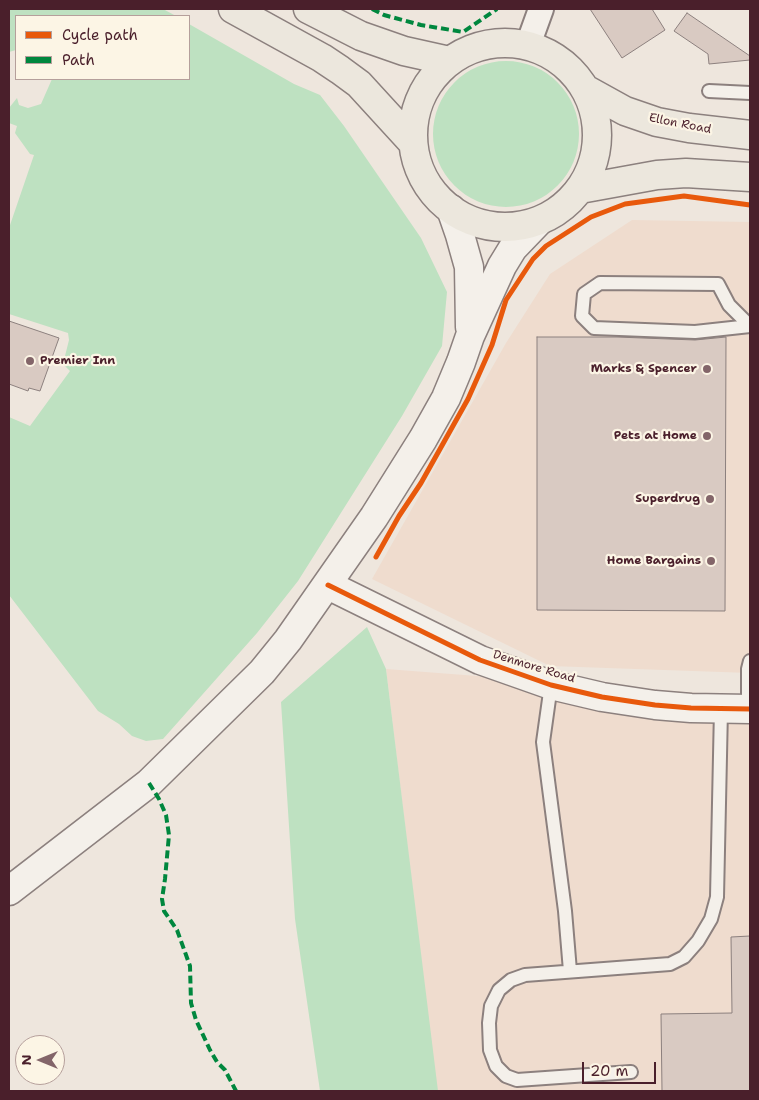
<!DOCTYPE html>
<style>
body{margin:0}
#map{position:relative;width:759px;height:1100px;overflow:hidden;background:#eee6dd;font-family:"Shantell Sans",sans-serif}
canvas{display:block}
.frame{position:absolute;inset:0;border:10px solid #4a1f2b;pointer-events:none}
.legend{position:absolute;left:15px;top:15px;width:175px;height:65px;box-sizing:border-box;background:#fcf5e5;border:1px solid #b59f9b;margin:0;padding:6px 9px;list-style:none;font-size:15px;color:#4a1f2b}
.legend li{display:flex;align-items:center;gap:10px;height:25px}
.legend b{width:25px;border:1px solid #b59f9b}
.north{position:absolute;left:15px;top:1035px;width:50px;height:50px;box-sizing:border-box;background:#fcf5e5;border:1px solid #b59f9b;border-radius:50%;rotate:270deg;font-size:14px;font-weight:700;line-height:20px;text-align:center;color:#4a1f2b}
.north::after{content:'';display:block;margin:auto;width:18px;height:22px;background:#836569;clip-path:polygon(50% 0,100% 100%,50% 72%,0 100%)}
.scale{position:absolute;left:582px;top:1062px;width:74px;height:22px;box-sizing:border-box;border:2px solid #4a1f2b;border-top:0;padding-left:6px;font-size:15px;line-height:18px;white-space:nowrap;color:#4a1f2b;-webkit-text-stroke:4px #fcf5e5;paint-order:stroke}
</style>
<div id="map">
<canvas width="759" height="1100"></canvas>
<div class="frame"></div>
<ul class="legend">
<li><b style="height:6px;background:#e8590c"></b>Cycle path</li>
<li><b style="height:6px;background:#00873e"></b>Path</li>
</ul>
<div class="north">N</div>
<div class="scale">20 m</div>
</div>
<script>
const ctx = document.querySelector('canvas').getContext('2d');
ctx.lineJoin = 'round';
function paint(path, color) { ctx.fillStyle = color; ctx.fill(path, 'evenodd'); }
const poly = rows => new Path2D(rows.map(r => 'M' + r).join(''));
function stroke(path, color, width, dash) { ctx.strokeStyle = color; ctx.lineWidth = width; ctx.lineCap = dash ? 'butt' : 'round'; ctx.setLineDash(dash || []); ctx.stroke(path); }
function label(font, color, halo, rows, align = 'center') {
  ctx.font = font + ' "Shantell Sans",sans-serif'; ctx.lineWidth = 4.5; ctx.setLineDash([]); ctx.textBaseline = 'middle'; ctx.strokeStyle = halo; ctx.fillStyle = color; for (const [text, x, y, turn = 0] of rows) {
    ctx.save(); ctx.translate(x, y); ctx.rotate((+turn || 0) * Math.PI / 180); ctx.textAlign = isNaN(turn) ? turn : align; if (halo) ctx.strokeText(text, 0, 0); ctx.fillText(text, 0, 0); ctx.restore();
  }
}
paint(poly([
 [632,220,750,222,750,673,550,666,372,579,506,343,550,274],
 [386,669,750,697,750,1091,437,1091]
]), '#efdcce');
paint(poly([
 [9,9,163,9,176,16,16,16,16,50,9,52],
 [189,24,294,84,320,95,344,126,421,238,447,292,442,346,402,416,298,581,257,633,163,739,146,741,132,736,119,724,98,711,9,595,9,417,30,426,70,371,63,364,69,340,68,333,9,314,9,228,34,155,30,154,15,133,17,126,9,123,9,108,17,98,19,105,28,108,41,104,52,79,189,79],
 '433 134a73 73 0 1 1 146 0a73 73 0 1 1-146 0Z',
 [367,627,386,669,438,1091,320,1091,295,919,281,702]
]), '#bee1c1');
const building = poly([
 [590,9,652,9,665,30,622,58,590,9],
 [687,13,750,56,750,60,709,64,708,54,674,31,687,13],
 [9,321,59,338,40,391,29,388,28,391,9,384,9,321],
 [537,337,617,337,695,340,726,337,725,611,537,610,537,337],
 [750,936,750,1091,662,1091,661,1014,732,1013,731,937,750,936]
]);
paint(building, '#d9cac2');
stroke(building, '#8c807e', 1);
const service = poly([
 [709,91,750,93],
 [750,326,729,305,718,284,600,283,584,294,582,316,594,328,695,332,750,326],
 [551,685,543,742,565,911,570,971],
 [748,709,748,669,750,661],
 [631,1072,517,1080,506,1076,496,1066,490,1050,489,1023,491,1006,499,990,511,980,525,975,670,964,684,957,698,941,711,919,717,897,721,709]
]);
const minor = poly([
 [528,45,541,9]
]);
const tertiary = poly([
 [328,585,480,660,551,685,602,697,655,705,691,708,750,709]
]);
const secondary = poly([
 [451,209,460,235,469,267,470,327],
 [9,891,149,783,262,672,288,640,374,517,423,439,446,398,461,362,470,336,502,266,513,248,538,222]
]);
const primary = poly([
 [233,9,322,58,340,70,359,84,413,143],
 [308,9,361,36,404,51,449,61],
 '413 135a92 92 0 1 1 184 0a92 92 0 1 1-184 0Z',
 [587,90,625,111,657,122,689,128,750,135],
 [580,189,657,175,686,173,750,177]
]);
stroke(service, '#8c807e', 16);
stroke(minor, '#8c807e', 28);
stroke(tertiary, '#8c807e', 31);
stroke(secondary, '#8c807e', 31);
stroke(primary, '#8c807e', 31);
stroke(service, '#f4f0ea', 12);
stroke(minor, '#f4f0ea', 24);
stroke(tertiary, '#f4f0ea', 28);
stroke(secondary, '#f4f0ea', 28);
stroke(primary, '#ece7dd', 28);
stroke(poly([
 [372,9,384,15,421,25,463,32,497,9],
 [149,783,159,799,166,815,169,835,165,879,162,899,164,911,177,930,190,966,191,1003,196,1020,210,1050,217,1062,225,1070,236,1091]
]), '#00873e', 4, [8, 4]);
stroke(poly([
 [376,557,399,516,421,483,468,399,492,345,506,300,533,259,546,246,591,217,625,204,684,196,750,205],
 [328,585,480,660,551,685,602,697,655,705,691,708,750,709]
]), '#e8590c', 5);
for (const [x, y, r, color] of [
 [30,361,5,"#836569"],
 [707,369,5,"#836569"],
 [707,436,5,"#836569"],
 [710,499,5,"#836569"],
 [711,561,5,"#836569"]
]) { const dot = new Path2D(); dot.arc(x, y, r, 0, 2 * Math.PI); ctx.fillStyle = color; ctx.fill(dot); stroke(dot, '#fcf5e5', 2); }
label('12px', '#4a1f2b', '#fcf5e5', [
 ["Ellon Road",680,124,11],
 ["Denmore Road",534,667,17]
]);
label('bold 12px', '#4a1f2b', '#fcf5e5', [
 ["Premier Inn",40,361,"left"],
 ["Marks & Spencer",697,369],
 ["Pets at Home",697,436],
 ["Superdrug",700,499],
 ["Home Bargains",701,561]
], 'right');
</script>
